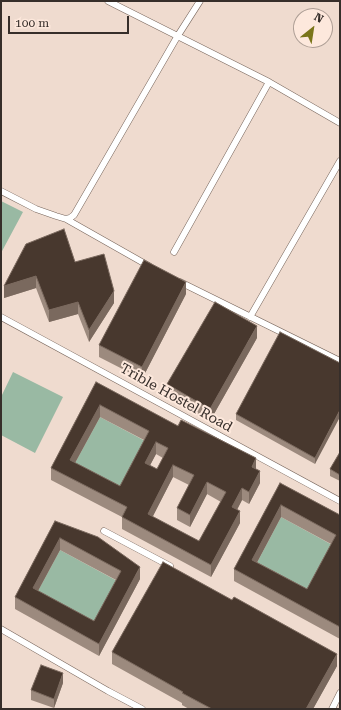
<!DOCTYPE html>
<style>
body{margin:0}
#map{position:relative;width:341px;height:710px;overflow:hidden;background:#efdbcf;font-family:"Roboto Serif",serif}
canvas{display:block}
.frame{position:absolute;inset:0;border:2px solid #362e2a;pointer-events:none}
.north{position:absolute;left:293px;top:8px;width:40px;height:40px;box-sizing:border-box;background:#fde8dc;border:1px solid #ad9e95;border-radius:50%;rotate:30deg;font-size:11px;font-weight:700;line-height:16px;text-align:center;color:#362e2a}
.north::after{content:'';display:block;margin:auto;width:14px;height:18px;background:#7a7519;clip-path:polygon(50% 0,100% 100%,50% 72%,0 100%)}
.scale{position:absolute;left:8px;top:16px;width:121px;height:18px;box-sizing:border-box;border:2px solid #362e2a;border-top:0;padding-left:5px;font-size:12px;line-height:14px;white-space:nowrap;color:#362e2a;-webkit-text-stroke:3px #fde8dc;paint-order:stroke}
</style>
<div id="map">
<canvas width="341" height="710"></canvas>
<div class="frame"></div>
<div class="north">N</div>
<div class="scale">100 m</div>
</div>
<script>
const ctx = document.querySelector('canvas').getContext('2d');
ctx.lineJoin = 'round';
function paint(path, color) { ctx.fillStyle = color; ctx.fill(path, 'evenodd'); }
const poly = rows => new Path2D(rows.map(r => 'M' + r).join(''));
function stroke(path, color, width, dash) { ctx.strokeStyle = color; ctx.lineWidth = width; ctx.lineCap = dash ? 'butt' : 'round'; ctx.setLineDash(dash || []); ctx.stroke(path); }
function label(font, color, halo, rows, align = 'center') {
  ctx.font = font + ' "Roboto Serif",serif'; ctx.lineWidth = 4; ctx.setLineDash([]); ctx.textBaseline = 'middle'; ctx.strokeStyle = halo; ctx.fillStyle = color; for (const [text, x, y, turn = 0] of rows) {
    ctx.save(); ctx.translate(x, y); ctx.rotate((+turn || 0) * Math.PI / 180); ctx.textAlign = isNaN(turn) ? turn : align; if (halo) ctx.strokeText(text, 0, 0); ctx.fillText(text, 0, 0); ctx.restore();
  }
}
paint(poly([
 [1,201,23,212,1,253],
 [13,372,63,397,35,453,1,435,1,397],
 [100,417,149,443,120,499,70,472],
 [281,517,336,547,307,601,252,572],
 [60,550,121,583,94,633,33,600]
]), '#99b9a3');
const street = poly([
 [108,1,269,82,340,123],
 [1,191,36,209,56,216,66,219,70,218,74,215,177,37,200,1],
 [66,219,149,266],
 [174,252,269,82],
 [180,282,340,361],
 [1,317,340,501],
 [250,317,340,161],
 [104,531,170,566],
 [1,629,108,691,142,709],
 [332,709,340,693]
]);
stroke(street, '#77655b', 7);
stroke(street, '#fff', 6);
paint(poly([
 [75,262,114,303,89,342,78,314,49,322,36,288,4,298,4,286],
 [186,294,142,379,99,357,99,345],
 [257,338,210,421,167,396,167,384],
 [340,363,315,464,236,420,236,414],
 [96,382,256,469,260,483,249,504,242,500,237,510,240,523,211,577,122,529,122,517,51,480,51,468],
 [100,417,144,440,120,486,75,463],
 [156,454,163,458,157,469,150,465],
 [173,477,189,485,177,508,177,520,190,527,207,494,221,502,199,541,152,517],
 [340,452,340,481,330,476,330,469],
 [280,483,340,515,340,639,234,581,234,569],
 [281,517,331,544,307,589,257,562],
 [55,521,140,579,99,656,15,609,15,597],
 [60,550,116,580,94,621,38,591],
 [112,652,337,666,313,709,189,709,182,705,182,703,112,664],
 [63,683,54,708,31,700,31,690]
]), '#9c8a7e');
paint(poly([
 [36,276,36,288,4,298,4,286],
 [186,282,186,294,142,379,142,367],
 [114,291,114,303,89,342,89,330],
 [78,302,78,314,49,322,49,310],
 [257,326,257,338,210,421,210,409],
 [100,405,100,417,70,472,70,460],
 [340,410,340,417,315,464,315,458],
 [156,442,156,454,145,475,145,463],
 [256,458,256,470,252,467],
 [173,465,173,477,148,526,148,514],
 [260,471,260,483,249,504,249,492],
 [207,482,207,494,190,527,190,515],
 [242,488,242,500,232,519,232,507],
 [281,505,281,517,252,572,252,560],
 [240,511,240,523,211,577,211,565],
 [60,538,60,550,33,600,33,588],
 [140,567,140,579,99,656,99,644],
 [337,654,337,666,313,709,306,709],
 [63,673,63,683,54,708,54,699]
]), '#7a695e');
const building = poly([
 [64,229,75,262,104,254,114,291,89,330,78,302,49,310,36,276,4,286,26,244,64,229],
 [144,260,186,282,142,367,99,345,144,260],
 [215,302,257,326,210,409,167,384,215,302],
 [280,332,340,363,340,410,315,458,236,414,280,332],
 [96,382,178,426,181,420,256,458,252,467,260,471,249,492,242,488,232,507,240,511,211,565,122,517,127,507,51,468,96,382],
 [100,405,149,431,120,486,70,460,100,405],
 [156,442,168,448,157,469,145,463,156,442],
 [173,465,194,475,177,508,190,515,207,482,226,492,199,541,148,514,173,465],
 [340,452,340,475,330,469,340,452],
 [280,483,340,515,340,627,234,569,280,483],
 [281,505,336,535,307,589,252,560,281,505],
 [55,521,98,537,140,567,99,644,15,597,55,521],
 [60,538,121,571,94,621,33,588,60,538],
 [163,562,232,600,234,597,337,654,306,709,212,709,182,693,183,692,112,652,163,562],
 [41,665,63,673,54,699,31,690,41,665]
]);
paint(building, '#48382e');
stroke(building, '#7a695e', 1);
label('14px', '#362e2a', '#fde8dc', [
 ["Trible Hostel Road",176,398,29]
]);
</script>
